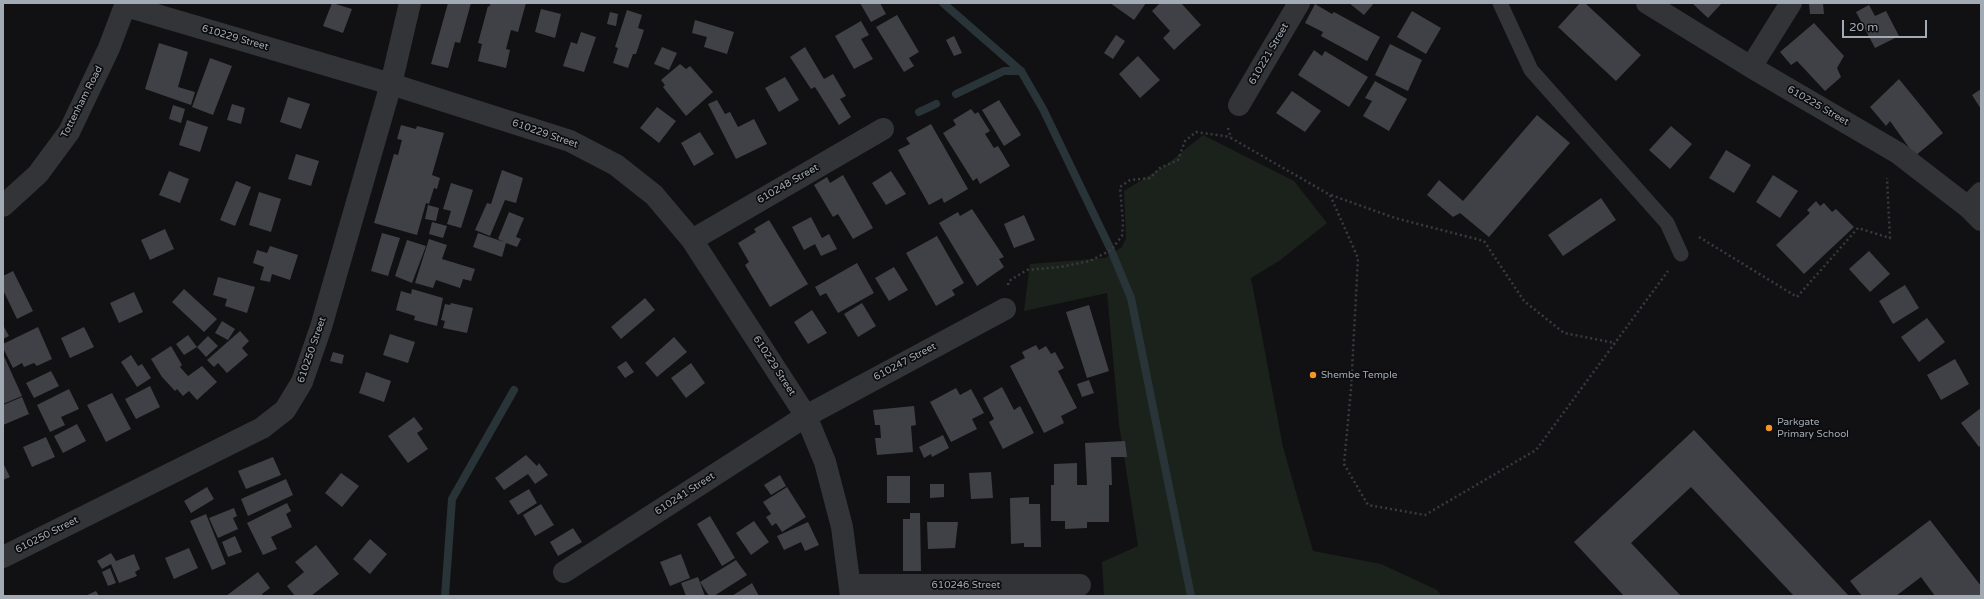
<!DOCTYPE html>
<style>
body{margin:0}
#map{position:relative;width:1984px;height:599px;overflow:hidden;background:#111113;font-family:"Varela Round",sans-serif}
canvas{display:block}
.frame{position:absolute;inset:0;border:4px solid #a2aab4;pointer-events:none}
.scale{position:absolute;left:1842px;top:20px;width:85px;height:18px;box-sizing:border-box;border:2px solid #a2aab4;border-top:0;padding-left:5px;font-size:12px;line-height:14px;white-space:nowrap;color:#a2aab4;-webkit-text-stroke:3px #0c0c0e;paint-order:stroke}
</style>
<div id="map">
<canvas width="1984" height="599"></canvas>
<div class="frame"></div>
<div class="scale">20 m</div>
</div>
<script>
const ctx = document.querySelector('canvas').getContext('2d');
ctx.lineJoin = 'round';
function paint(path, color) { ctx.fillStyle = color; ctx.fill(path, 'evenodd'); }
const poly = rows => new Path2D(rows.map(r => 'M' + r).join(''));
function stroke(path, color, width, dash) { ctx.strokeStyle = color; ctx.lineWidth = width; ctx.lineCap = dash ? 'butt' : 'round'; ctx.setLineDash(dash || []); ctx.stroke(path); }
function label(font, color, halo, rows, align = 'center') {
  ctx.font = font + ' "Varela Round",sans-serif'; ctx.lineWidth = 3.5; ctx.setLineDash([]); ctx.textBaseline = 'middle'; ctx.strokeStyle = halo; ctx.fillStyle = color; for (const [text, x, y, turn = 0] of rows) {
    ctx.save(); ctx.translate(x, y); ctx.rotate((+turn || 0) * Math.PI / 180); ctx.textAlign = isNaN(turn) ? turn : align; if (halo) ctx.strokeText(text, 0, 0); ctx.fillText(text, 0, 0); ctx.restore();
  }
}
paint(poly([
 [1203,135,1294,181,1327,223,1279,261,1251,278,1283,447,1313,551,1381,564,1437,590,1442,596,1104,596,1102,562,1138,546,1119,424,1107,293,1024,311,1030,264,1105,258,1122,247,1126,238,1124,191,1166,165]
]), '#1b221b');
stroke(poly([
 [943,3,1021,71,1043,109,1111,250,1131,298,1191,596],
 [956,94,1004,71,1021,71],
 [919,112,936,104],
 [445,596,452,499,514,390]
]), '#293438', 8);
paint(poly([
 [332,3,352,9,343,33,323,26],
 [448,3,471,3,460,43,455,42,448,68,431,64],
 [491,3,526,3,518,32,511,30,506,49,510,50,506,68,478,61,482,44,478,43,488,6,489,7],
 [860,3,880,3,886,14,871,22],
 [1110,3,1146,3,1134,20],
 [1160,3,1181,3,1201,25,1174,50,1163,38,1170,31,1152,11],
 [1349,3,1374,3,1364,15],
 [1580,3,1585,3,1641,55,1616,81,1558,27],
 [1692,3,1722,3,1708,18],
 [1809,3,1823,3,1824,14,1810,14],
 [1315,4,1332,14,1334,12,1380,37,1367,61,1321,36,1323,32,1305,23],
 [1869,5,1875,16,1886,11,1899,36,1875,48,1856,12],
 [541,9,561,14,555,38,535,32],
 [627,10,642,15,638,28,644,30,636,54,633,54,628,68,613,63,618,48,615,47],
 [1412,11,1441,28,1426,54,1397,37],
 [610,12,618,14,616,26,607,24],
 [897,15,919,52,909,58,914,66,904,72,876,27],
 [695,20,734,32,727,54,704,47,707,37,692,33],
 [861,21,869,35,861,39,873,59,854,69,835,36],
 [1814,23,1844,56,1837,68,1841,77,1825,91,1797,61,1791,65,1780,52],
 [581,32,596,37,584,72,563,66,571,42,577,44],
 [1116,35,1125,41,1113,59,1104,53],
 [954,36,962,53,954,56,946,40],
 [159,43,188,52,178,87,195,92,191,105,145,89],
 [1390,44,1422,60,1408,91,1375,75],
 [662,47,677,53,669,70,654,64],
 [805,47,824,79,833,74,846,96,840,99,851,117,839,125,815,87,811,89,790,57],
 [1314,50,1322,56,1325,51,1368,77,1349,107,1298,75],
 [1138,56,1160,80,1140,98,1119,74],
 [210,58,232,66,213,115,192,107],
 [680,64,686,69,690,66,713,92,686,116,663,87,665,85,661,80],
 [785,77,799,100,779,112,765,88],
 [1899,79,1943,133,1915,156,1890,121,1886,126,1870,107],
 [1375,81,1407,99,1389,131,1363,116,1372,101,1365,98],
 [1981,89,1981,109,1972,95],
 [1292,91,1321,111,1305,132,1276,113],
 [288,97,310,104,301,129,280,122],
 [717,100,725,114,730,112,738,127,754,119,767,144,736,159,708,104],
 [999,100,1021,135,1004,146,982,110],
 [232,104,245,108,241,124,227,120],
 [173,105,185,109,181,123,169,119],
 [657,107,676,121,659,143,640,128],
 [971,109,975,114,978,112,990,131,985,134,994,148,998,146,1010,166,980,184,977,178,973,181,943,133,956,125,953,120],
 [1537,115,1570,143,1489,237,1460,213,1453,217,1427,195,1439,180,1463,201],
 [187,120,208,127,200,152,179,145],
 [931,124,968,189,944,203,942,198,929,205,898,150,910,144,906,138],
 [401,125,416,129,417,126,444,133,432,175,440,178,437,189,434,188,429,204,426,203,417,235,374,223,394,154,398,155,402,140,397,139],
 [1671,126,1692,144,1670,169,1649,150],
 [700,132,714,154,694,166,681,143],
 [1726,150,1751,165,1734,193,1709,178],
 [296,154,319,161,311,186,288,179],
 [502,170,523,178,516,203,505,200,490,236,475,230,487,203,491,204],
 [169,171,189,179,180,203,159,195],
 [891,171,906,194,886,205,872,183],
 [843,175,873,228,853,239,838,214,833,217,814,185,827,177,830,183],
 [1773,175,1798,191,1780,218,1756,202],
 [236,181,251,187,235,226,220,220],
 [451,183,473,190,461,228,447,224,451,211,443,209],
 [259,192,281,199,271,232,249,225],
 [1601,198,1616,220,1563,256,1548,235],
 [1816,201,1820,206,1824,203,1832,212,1836,209,1854,227,1804,274,1776,245,1810,213,1807,210],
 [428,205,439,208,436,221,425,219],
 [972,209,1004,257,999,259,1004,267,977,286,939,223,958,212,960,216],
 [509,212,524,218,516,237,521,239,517,247,506,243,502,257,473,247,478,233,504,242,498,239],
 [1024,215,1035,240,1014,248,1004,224],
 [811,217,822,238,829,234,837,249,821,256,815,244,804,250,792,227],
 [769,220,808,284,770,307,745,265,749,262,738,243,756,232,754,229],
 [432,222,447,226,443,238,429,234],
 [165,229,174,249,150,260,141,240],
 [382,233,400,238,388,276,371,271],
 [937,236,964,283,952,290,955,295,936,306,906,253],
 [429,239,447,245,442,259,475,269,471,281,463,279,460,288,436,280,433,288,415,283],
 [407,240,426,246,412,283,395,276],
 [270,246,298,255,290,280,272,274,270,282,260,280,264,267,253,263,257,250,267,253],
 [1869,251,1890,274,1870,292,1849,269],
 [857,263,874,293,838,313,826,293,820,296,815,287],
 [894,267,908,290,889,301,875,278],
 [13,271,33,311,17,319,3,290,3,276],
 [218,277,255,287,247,313,225,306,227,299,213,295],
 [1905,285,1919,308,1893,324,1879,301],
 [184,289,217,319,204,332,172,302],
 [412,289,443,298,437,326,414,320,415,316,396,310,401,291,411,294],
 [134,292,143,312,119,323,110,303],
 [645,298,655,310,621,339,611,327],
 [451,303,473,308,467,333,443,328,445,321,441,320,445,304,450,305],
 [862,303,876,326,858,337,844,314],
 [1089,305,1109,371,1087,378,1066,312],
 [812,310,827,333,808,344,794,322],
 [1927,318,1945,342,1919,362,1901,337],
 [222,321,235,329,228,340,215,333],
 [3,325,9,336,3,339],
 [38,327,52,359,37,366,34,363,24,367,22,363,13,368,3,348,3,344],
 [84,327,94,347,70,358,61,338],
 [240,331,249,341,242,348,248,355,227,373,218,363,214,367,207,360],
 [390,334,415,342,408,363,383,355],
 [188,335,197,347,184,355,176,344],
 [208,336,218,346,206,357,197,347],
 [674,337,687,352,657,377,645,363],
 [1036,345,1039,350,1046,346,1051,354,1055,352,1064,368,1058,371,1077,408,1061,416,1064,423,1044,433,1010,366,1025,358,1022,352],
 [171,346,182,365,180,367,188,376,202,366,217,382,197,400,189,391,183,396,177,389,175,391,162,377,151,359],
 [333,352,344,355,342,364,330,361],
 [3,354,22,396,3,404],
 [131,355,138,366,142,364,151,378,137,387,121,362],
 [1955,359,1969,384,1941,400,1927,375],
 [626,361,634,372,625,378,617,367],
 [691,363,705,383,686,398,671,378],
 [51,371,59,386,34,398,26,383],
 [366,372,391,381,384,402,359,393],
 [1089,380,1094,393,1082,397,1077,384],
 [150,386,160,407,136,419,125,399],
 [1002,387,1014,410,1020,406,1034,433,1003,449,989,422,994,419,983,398],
 [956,388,960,395,971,389,984,413,972,419,977,429,951,442,930,402],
 [69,389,79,409,61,417,65,425,50,432,37,405],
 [112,393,131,429,106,442,87,405],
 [22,397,29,414,3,425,3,405],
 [914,406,916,425,911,426,913,452,877,455,875,438,881,438,880,425,875,425,873,410],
 [1981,408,1981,445,1979,447,1961,423],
 [414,417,423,429,417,433,428,449,408,463,388,436],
 [77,424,86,441,63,453,54,436],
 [1694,430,1849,596,1794,596,1691,487,1631,543,1681,596,1624,596,1574,542],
 [943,435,949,448,932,457,931,454,924,458,919,447],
 [46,437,55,457,32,467,23,447],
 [1125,441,1127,457,1111,457,1112,485,1109,485,1109,522,1087,522,1087,528,1065,529,1065,521,1051,521,1051,485,1054,485,1054,464,1077,463,1077,485,1087,485,1085,443],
 [526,455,537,466,539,463,548,475,535,484,528,474,504,490,495,478],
 [273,457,281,475,246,489,238,471],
 [3,463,10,477,3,480],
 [991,472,993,498,971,499,969,473],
 [341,473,359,486,342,507,325,493],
 [780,475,786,486,771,495,764,485],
 [887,476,910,476,910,503,887,503],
 [286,479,293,495,248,516,241,499],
 [930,484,944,484,944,497,930,498],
 [207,487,214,499,191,513,184,501],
 [787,487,806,517,782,532,776,523,772,526,766,517,771,514,763,502],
 [529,489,537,503,518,515,509,501],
 [1029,497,1029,504,1040,504,1041,547,1024,547,1024,543,1011,544,1010,498],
 [287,503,291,511,286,514,292,527,271,537,277,549,263,555,247,523],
 [541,504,554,525,535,536,523,515],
 [234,508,237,516,233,518,238,529,218,538,209,518],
 [910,513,920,513,921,571,903,571,903,519,910,519],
 [206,514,226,564,212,570,190,521],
 [710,516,735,558,722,566,697,524],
 [1930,520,1981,586,1981,596,1935,596,1921,577,1896,596,1862,596,1850,581],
 [754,521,769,542,751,555,736,533],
 [808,522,819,545,805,551,801,542,784,550,777,536],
 [927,522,958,522,955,548,928,549],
 [573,528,582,542,558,556,550,542],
 [235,536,242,552,228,557,222,542],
 [370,539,387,554,370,574,353,559],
 [316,545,339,574,311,596,295,596,287,586,304,572,295,562],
 [189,548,198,568,174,579,165,558],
 [111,553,116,561,111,563,134,554,140,569,135,572,137,576,119,583,111,564,102,569,97,561],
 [681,554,690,578,670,586,660,562],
 [736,560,747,575,714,596,709,596,700,582],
 [110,568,116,583,108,586,102,572],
 [258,572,270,588,262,594,263,596,226,596],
 [698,577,705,596,686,596,681,583],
 [752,583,759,596,732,596],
 [96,591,99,596,85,596]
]), '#404146');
stroke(poly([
 [1228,128,1231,138,1330,195,1358,258,1351,389,1344,464,1368,505,1425,515,1536,450,1668,271],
 [1331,195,1395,218,1484,241,1524,301,1564,333,1615,343],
 [1699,237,1797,297,1858,228,1890,238,1887,178],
 [1008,285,1009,281,1027,270,1060,267,1090,261,1111,250,1122,236,1123,223,1120,187,1130,180,1150,178,1160,168,1178,160,1185,141,1196,132,1231,137]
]), '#383b3f', 2.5, [2, 3]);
stroke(poly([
 [1500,3,1531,70,1667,223,1681,254]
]), '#323438', 15);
stroke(poly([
 [1647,3,1751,67,1898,153,1968,207,1981,220],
 [126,6,391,84,570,141,616,165,654,195,692,240,806,416,825,462,842,527,851,596],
 [1751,67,1791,3],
 [1239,105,1299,3],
 [3,206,38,174,69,132,109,48,126,3],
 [1968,207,1981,193],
 [692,240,883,129],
 [3,557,262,428,285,410,302,382,321,327,391,84,410,3],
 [564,572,806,416,1005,309],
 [851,585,1080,585]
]), '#323438', 22);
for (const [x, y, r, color] of [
 [1313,375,4,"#f49627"],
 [1769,428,4,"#f49627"]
]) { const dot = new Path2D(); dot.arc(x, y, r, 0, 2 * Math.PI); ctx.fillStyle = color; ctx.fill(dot); stroke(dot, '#0c0c0e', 1.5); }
label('10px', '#a2aab4', '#0c0c0e', [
 ["610229 Street",235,38,16],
 ["610221 Street",1269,54,-60],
 ["Tottenham Road",82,102,-63],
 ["610225 Street",1818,106,30],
 ["610229 Street",545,134,19],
 ["610248 Street",788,184,-30],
 ["610250 Street",312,350,-71],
 ["610247 Street",905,362,-28],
 ["610229 Street",774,366,57],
 ["610241 Street",685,494,-33],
 ["610250 Street",47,535,-27],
 ["610246 Street",966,585]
]);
label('10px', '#a2aab4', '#0c0c0e', [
 ["Shembe Temple",1321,375],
 ["Parkgate",1777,422],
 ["Primary School",1777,434]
], 'left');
</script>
